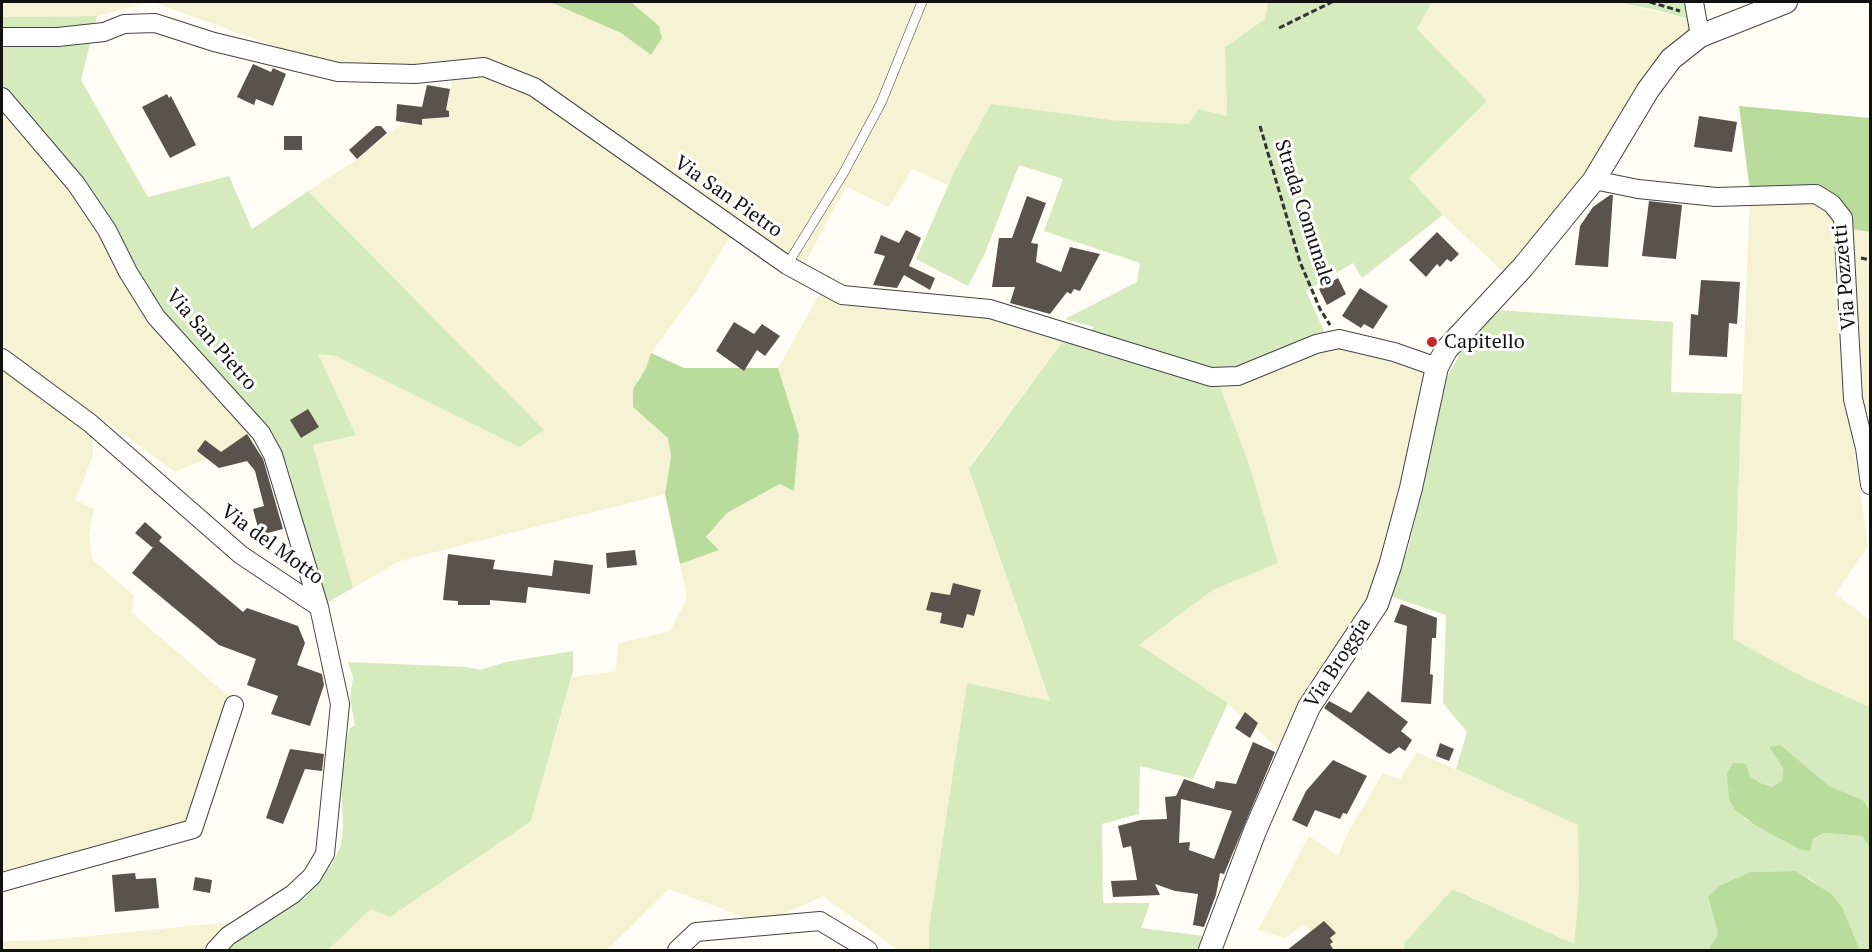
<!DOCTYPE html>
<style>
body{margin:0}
#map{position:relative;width:1872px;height:952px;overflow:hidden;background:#fffdf5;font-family:"PT Serif",serif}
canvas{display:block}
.frame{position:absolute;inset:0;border:3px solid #111;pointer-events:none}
</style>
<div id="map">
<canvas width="1872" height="952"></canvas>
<div class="frame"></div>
</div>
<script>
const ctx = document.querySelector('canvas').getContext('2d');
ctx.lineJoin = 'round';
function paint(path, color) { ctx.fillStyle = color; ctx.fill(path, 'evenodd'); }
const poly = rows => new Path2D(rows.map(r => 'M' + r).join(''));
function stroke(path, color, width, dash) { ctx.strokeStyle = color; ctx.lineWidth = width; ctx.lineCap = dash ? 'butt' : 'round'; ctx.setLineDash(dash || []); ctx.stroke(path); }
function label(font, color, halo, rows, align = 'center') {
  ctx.font = font + ' "PT Serif",serif'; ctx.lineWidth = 6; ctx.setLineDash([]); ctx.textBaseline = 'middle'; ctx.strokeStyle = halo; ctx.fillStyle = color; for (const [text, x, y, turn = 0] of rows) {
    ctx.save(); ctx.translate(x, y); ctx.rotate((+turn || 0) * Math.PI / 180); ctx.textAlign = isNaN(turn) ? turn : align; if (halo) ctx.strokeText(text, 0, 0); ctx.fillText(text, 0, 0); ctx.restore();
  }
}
paint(poly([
 [2,2,152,2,97,16,2,17],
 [153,2,550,2,621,33,651,55,662,38,659,26,631,2,1268,2,1265,19,1225,47,1227,116,1189,124,1111,120,954,172,948,185,912,169,889,207,846,187,805,263,804,270,732,234,696,292,651,353,646,368,637,380,668,438,671,458,665,494,400,561,353,588,313,445,356,435,318,354,336,356,544,430,308,191,357,159,404,122,445,117,451,87,452,69,318,62],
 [1432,2,1616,2,1696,21,1698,27,1660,58,1645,73,1607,149,1507,276,1443,215,1409,178,1487,101,1417,29],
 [2,90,262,437,175,472,93,412,88,417,93,440,93,456,75,500,94,509,89,535,93,560,134,595,132,613,233,700,191,823,2,878],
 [1750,191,1815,194,1853,228,1870,232,1870,410,1848,408,1868,546,1835,594,1870,620,1870,707,1805,678,1733,639],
 [824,286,1072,329,968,468,1050,702,967,683,929,927,929,950,898,950,823,896,762,924,669,889,607,950,328,950,371,909,531,821,572,677,616,671,618,643,670,631,687,598,680,564,718,550,706,538,727,513,781,484,794,490,799,435,778,368],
 [1328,340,1430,360,1388,565,1280,750,1227,703,1139,645,1213,590,1278,563,1249,464,1219,384],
 [1417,752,1578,824,1579,891,1574,944,1454,889,1404,943,1405,950,1333,950,1303,925,1285,938,1258,930,1309,836,1338,856,1346,836,1383,773,1400,779],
 [241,921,236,940,228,950,2,950,2,941,47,940]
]), '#f6f3d4');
paint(poly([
 [1268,2,1432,2,1417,29,1487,101,1409,178,1443,215,1362,278,1353,263,1306,291,1328,340,1219,384,1249,464,1278,563,1213,590,1139,645,1228,703,1193,779,1140,766,1139,814,1102,824,1103,903,1150,903,1141,928,1213,937,1208,950,929,950,929,927,967,683,1050,701,968,467,970,467,1072,329,1088,333,1094,327,1065,319,1137,282,1140,263,1044,231,1063,179,1019,165,985,253,968,286,916,259,954,172,991,104,1111,120,1189,124,1198,109,1227,116,1225,47,1265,19],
 [1616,2,1688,2,1696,21,1660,11],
 [97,16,81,80,148,197,229,176,252,229,308,191,544,430,519,447,336,356,318,354,356,435,313,445,353,588,326,603,288,468,266,425,247,410,200,363,2,90,2,17],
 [1497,310,1673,322,1671,392,1742,394,1733,639,1805,678,1870,707,1870,811,1863,800,1829,786,1781,745,1770,748,1783,768,1782,780,1772,787,1760,783,1750,776,1744,818,1799,849,1824,833,1862,836,1870,848,1870,950,1860,950,1842,907,1813,881,1795,871,1751,872,1708,898,1718,934,1708,950,1405,950,1404,943,1453,889,1574,944,1579,891,1578,825,1456,769,1467,732,1443,703,1446,615,1390,596,1409,546,1440,400,1447,377,1463,349],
 [573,651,573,671,531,821,390,917,371,909,328,950,228,950,236,940,263,921,290,908,306,897,333,863,341,845,343,827,341,775,347,738,350,728,355,725,350,700,353,677,348,662,467,667,480,670,506,662]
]), '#d5ebbd');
paint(poly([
 [550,2,631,2,659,26,662,38,651,55,621,33],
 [1739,106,1870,118,1870,232,1847,228,1825,197,1750,191],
 [651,353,684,368,778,368,799,435,794,491,780,484,727,513,706,537,719,550,680,564,665,494,671,457,668,438,633,407,633,389,646,368],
 [1781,745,1829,786,1863,800,1870,811,1870,848,1862,836,1824,833,1813,839,1810,851,1799,849,1755,825,1735,810,1729,799,1727,774,1733,763,1746,764,1750,776,1760,783,1772,787,1782,780,1783,768,1769,747],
 [1796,871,1831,894,1842,907,1860,950,1708,950,1718,934,1708,897,1719,886,1751,872]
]), '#b9dc9c');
paint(poly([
 [253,64,271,72,273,68,286,74,273,106,256,99,254,105,237,97],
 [427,85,450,89,446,110,449,111,449,117,422,119,422,125,396,121,397,104,422,107],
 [167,94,169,98,171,96,196,145,170,158,142,107],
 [1699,116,1737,122,1732,152,1694,147],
 [376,126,381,126,387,133,357,159,349,150],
 [284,136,302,136,302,150,284,150],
 [1610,195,1613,195,1608,267,1575,265,1580,226,1593,207],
 [1027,196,1046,203,1031,243,1038,244,1036,262,1061,272,1070,247,1100,254,1080,291,1074,289,1071,294,1067,292,1050,314,1010,303,1015,287,992,287,999,238,1012,238],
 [1649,201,1682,205,1676,259,1642,256],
 [906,230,921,238,909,266,935,278,930,290,904,275,897,288,873,285,885,256,874,253,881,235,899,243],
 [1437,232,1459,254,1451,262,1447,259,1440,267,1437,264,1426,277,1409,260],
 [1338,278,1346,294,1327,305,1319,289],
 [1701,280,1740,282,1737,324,1729,323,1727,357,1689,355,1691,314,1698,315],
 [1360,288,1388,306,1373,329,1364,324,1361,328,1342,316],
 [734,322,754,334,762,324,780,336,765,356,757,350,744,371,716,351],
 [308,409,319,427,301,438,290,420],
 [247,434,263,459,283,529,260,535,253,509,264,506,255,471,247,461,219,468,197,451,205,440,221,452],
 [145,522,162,537,159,541,243,612,247,608,298,626,305,643,297,665,322,674,324,685,310,726,271,714,278,696,247,685,256,659,219,645,132,573,154,546,153,548,135,533],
 [635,550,637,565,607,568,606,553],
 [448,554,495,560,493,569,552,576,554,560,593,565,590,594,528,587,526,603,490,600,490,605,458,605,458,601,443,600],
 [953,583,981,590,974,616,967,614,963,628,940,623,942,613,926,610,931,592,950,595],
 [1401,604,1437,618,1436,638,1432,638,1430,674,1433,675,1431,704,1401,702,1407,626,1394,622],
 [1368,691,1408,722,1401,731,1412,740,1405,751,1399,747,1390,754,1386,752,1324,708,1329,701,1351,713],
 [1245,712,1258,723,1250,738,1235,728],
 [1253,742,1275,752,1224,874,1220,873,1216,895,1204,927,1193,925,1198,894,1175,891,1155,884,1160,895,1113,897,1111,881,1137,880,1131,846,1123,848,1118,826,1141,820,1167,819,1165,797,1176,796,1184,779,1214,789,1216,781,1236,784],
 [1181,799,1232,811,1214,859,1189,850,1190,842,1179,843],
 [1440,743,1454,749,1449,761,1436,756],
 [290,749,324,754,322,771,305,769,283,824,266,818],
 [1333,760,1367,776,1347,814,1343,813,1340,819,1315,810,1307,827,1292,820,1306,791],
 [135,873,136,879,156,878,159,908,115,912,112,875],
 [195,877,212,880,210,893,193,890],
 [1324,921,1336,933,1330,938,1333,942,1330,944,1334,951,1286,951]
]), '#5a524d');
const service = poly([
 [787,265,843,174,881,103,922,2]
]);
const minor = poly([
 [1694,2,1700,36],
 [2,37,58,37,104,32,124,24,155,23,214,42,338,72,415,74,484,67,534,87,787,265,842,295,990,309,1211,377,1238,376,1316,344,1339,339,1394,352,1437,367],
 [2,97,76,184,107,230,128,272,156,317,261,433,273,455,319,607,340,704,325,854,312,876,293,894,228,936,215,950],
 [1594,180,1638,189,1716,197,1816,194,1832,204,1843,218,1853,399,1865,448,1870,485],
 [2,358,90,423,241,555,319,607],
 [2,882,193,829,234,705],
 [677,950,696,932,820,921,868,950]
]);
const tertiary = poly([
 [1210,950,1255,831,1309,707,1377,604,1390,566,1411,488,1437,367,1446,350,1523,267,1594,180,1648,90,1671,59,1700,36,1786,2]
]);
stroke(service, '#444', 10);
stroke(minor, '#444', 20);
stroke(tertiary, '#444', 24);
stroke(poly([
 [1650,2,1680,11],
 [1279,28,1332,2],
 [1260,126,1300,262,1320,309,1330,325],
 [1861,258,1870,260]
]), '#333', 3, [6, 3]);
stroke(service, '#fff', 9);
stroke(minor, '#fff', 18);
stroke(tertiary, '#fff', 22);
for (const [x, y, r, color] of [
 [1432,342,6,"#c4262e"]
]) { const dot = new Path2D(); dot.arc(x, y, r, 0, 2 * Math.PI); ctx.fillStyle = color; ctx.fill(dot); stroke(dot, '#fff', 2); }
label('20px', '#111', '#fff', [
 ["Via San Pietro",728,197,35],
 ["Strada Comunale",1304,213,72],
 ["Via Pozzetti",1845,277,-95],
 ["Via San Pietro",211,340,49],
 ["Via del Motto",272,545,36],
 ["Via Broggia",1338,663,-57]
]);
label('20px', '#111', '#fff', [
 ["Capitello",1444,342]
], 'left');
</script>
